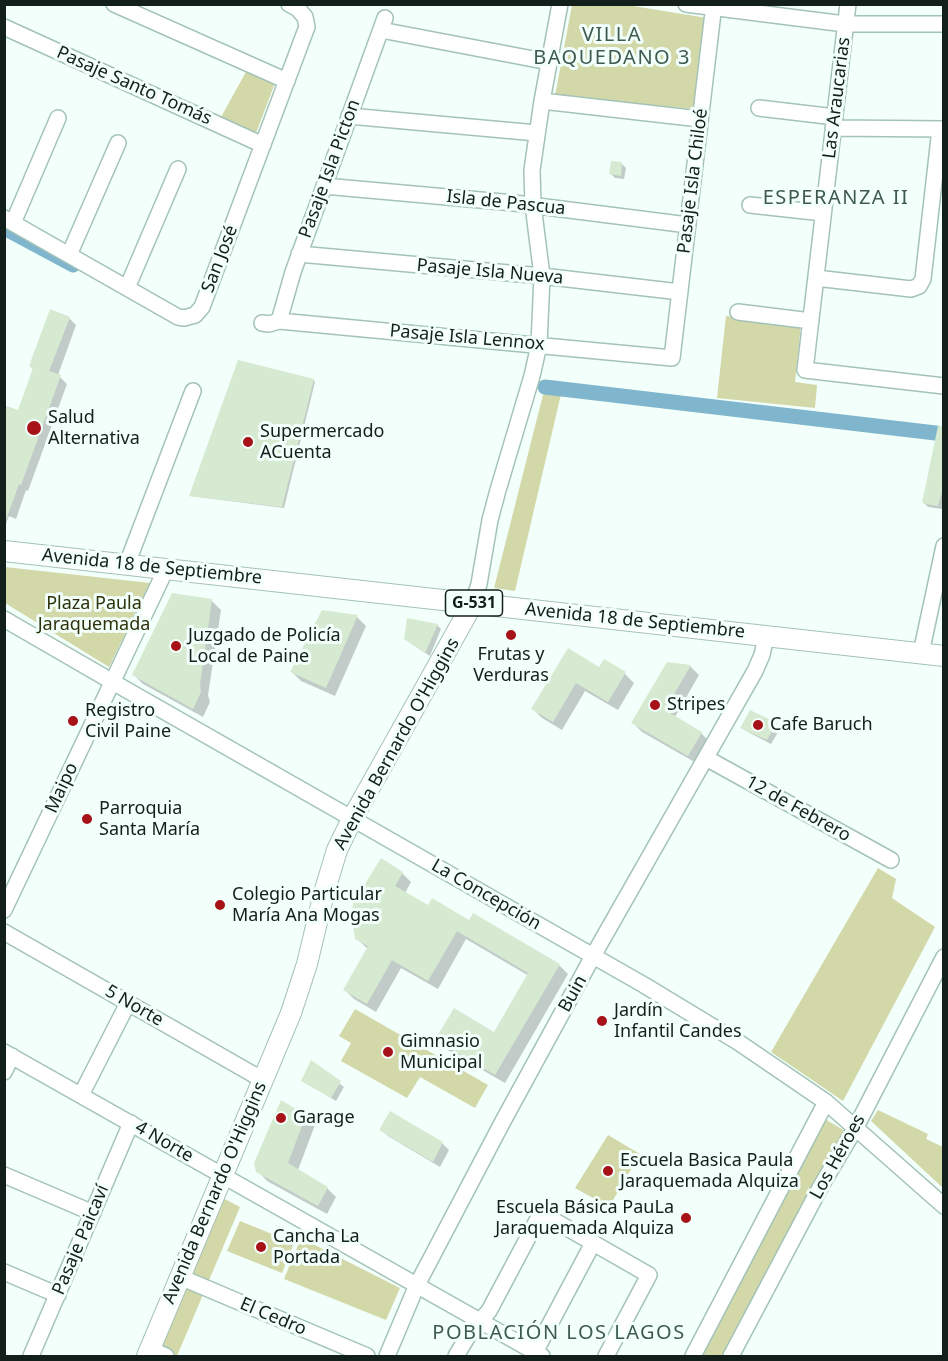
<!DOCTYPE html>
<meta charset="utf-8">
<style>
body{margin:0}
#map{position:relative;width:948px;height:1361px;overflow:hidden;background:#f2fffa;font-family:"Noto Sans",sans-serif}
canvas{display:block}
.frame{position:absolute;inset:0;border:6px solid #131f1a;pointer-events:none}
</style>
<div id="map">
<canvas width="948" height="1361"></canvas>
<div class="frame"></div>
</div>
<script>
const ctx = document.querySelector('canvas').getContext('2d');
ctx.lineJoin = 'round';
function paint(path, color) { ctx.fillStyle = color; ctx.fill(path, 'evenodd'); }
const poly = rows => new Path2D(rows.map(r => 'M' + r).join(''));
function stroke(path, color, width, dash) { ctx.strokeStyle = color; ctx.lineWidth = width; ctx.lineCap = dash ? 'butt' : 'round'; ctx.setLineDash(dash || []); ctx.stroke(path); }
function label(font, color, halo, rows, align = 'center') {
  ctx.font = font + ' "Noto Sans",sans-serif'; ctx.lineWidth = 6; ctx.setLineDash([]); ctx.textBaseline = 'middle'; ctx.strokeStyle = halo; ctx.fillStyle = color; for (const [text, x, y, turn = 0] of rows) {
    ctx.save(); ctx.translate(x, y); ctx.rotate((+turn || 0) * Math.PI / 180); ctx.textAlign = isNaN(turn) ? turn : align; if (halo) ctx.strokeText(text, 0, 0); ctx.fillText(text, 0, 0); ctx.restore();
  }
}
paint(poly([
 [572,5,627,5,707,18,695,109,555,96],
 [247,70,275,83,256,133,220,119],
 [726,316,801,324,795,382,817,385,815,408,717,398],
 [545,387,562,390,515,591,494,588],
 [5,567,150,583,109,667,5,603],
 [878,868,896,879,892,898,935,927,843,1101,771,1052],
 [355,1009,488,1085,475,1108,420,1077,407,1098,341,1061,351,1043,339,1036],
 [878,1110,928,1134,926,1139,943,1147,943,1188,871,1121],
 [825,1119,845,1131,726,1356,703,1356],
 [608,1135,640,1154,609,1207,575,1188],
 [221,1197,240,1207,177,1356,154,1356],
 [240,1221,294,1243,282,1273,227,1251],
 [301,1238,400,1288,386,1320,284,1279]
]), '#d3d8a9');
paint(poly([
 [622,164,626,168,624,179,615,178,611,174],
 [69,318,76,325,58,375,67,384,28,491,26,490,16,519,9,516,5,526,4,457,34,370,30,366],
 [314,380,315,382,284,508,190,496],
 [944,440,944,504,942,509,928,507,924,503],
 [211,600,221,610,208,695,210,702,203,717,143,684,134,675],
 [357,617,366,626,335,696,301,681,292,672],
 [437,625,441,629,430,656,410,643],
 [568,650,600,669,604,661,625,674,634,683,618,710,585,691,562,730,542,718,533,709],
 [668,664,690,666,699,675,675,717,701,733,710,742,698,764,642,732,633,723],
 [776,725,780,729,771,744,746,731,741,727],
 [402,873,411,882,405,893,428,907,469,922,473,915,560,966,568,974,505,1083,446,1049,437,1040,494,1034,529,976,466,939,438,989,401,968,376,1012,354,999,345,990,368,949,356,938],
 [312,1062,344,1087,336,1101,303,1081],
 [305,1116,315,1125,298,1170,327,1188,336,1197,327,1214,267,1181,258,1171],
 [381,1129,442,1143,449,1150,440,1167,388,1136]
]), '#0003');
stroke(poly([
 [4,228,73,265],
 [545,387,944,434]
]), '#80b6cd', 15);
paint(poly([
 [611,161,622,162,621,176,609,174],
 [50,309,70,317,49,371,61,375,21,485,19,484,6,520,4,519,4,405,18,410,33,368,29,366],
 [238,360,314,379,282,507,189,496],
 [938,426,944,426,944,484,938,506,922,503],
 [172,593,212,599,200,685,201,692,193,709,132,675],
 [322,610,358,615,326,688,290,672],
 [407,618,438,624,425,653,404,639],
 [568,648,599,667,604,659,626,672,608,702,576,683,553,722,531,709],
 [667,662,691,665,665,710,702,732,688,756,631,723],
 [750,710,777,723,767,740,740,728],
 [381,858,403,872,395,886,428,905,432,898,469,920,473,913,560,964,495,1075,435,1040,454,1008,494,1032,528,973,457,931,428,981,392,960,367,1004,343,990,368,946,355,939,351,912,354,902],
 [311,1060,341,1081,331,1098,301,1081],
 [281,1100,306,1115,288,1163,328,1187,318,1206,256,1172,254,1163],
 [390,1111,443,1142,433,1162,379,1130]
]), '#d6ead2');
const minor = poly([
 [114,4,287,81],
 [686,4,845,24,944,24],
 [848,4,805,370,944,386],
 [4,27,263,145],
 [381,30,549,62],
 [542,101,700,119],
 [759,108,835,117],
 [349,116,537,133],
 [833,128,944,129],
 [324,186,514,203,688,225],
 [750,205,823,213],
 [4,218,178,317,184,318,195,315,202,307,305,32,307,27,305,17,298,9,289,4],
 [13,223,58,118],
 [299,254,542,276,680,292],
 [69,255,118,143],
 [816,278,911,289,919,286,923,279,940,129],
 [127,288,178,169],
 [738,312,811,321],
 [279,321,293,272,385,18],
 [262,323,269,324,279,321,672,358,714,4],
 [127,564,193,391],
 [473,603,479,584,490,520,498,490,532,376,539,345,542,276,533,205,532,170,542,101,560,4],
 [4,619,125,689,644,985,738,1042,826,1102,944,1206],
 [921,653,944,546],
 [706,758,891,860],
 [4,910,166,569],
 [4,932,263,1080],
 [4,1052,542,1356],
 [4,1072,12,1056],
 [81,1095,128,1003],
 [4,1175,93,1213],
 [4,1272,58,1295],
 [180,1277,367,1356],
 [150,1349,166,1356],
 [31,1356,131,1123],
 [387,1356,417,1285,502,1123,593,956,755,671,762,655,766,636],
 [456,1356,471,1331,489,1311,541,1213,649,1275,606,1356],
 [533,1356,593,1243],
 [693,1356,826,1102],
 [731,1356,821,1186,856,1127,944,957]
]);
const major = poly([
 [4,551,944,656],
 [147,1356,291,1013,307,964,324,893,337,850,352,819,473,603]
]);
stroke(minor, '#a4c3b7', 18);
stroke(major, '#a4c3b7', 22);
stroke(minor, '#fff', 15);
stroke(major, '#fff', 20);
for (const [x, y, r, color] of [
 [34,428,8,"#a71118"],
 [248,442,6,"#a71118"],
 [511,635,6,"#a71118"],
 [176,646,6,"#a71118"],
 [655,705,6,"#a71118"],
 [73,721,6,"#a71118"],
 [758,725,6,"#a71118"],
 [87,819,6,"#a71118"],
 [220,905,6,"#a71118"],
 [602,1021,6,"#a71118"],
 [388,1052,6,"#a71118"],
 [281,1118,6,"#a71118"],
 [608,1171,6,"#a71118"],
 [686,1218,6,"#a71118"],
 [261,1247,6,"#a71118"]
]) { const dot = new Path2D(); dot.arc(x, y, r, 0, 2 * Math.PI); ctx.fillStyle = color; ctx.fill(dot); stroke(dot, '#f2fffa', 2); }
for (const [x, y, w] of [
 [474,603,57]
]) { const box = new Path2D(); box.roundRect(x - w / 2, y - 13, w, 26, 4.5); ctx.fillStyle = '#f2fffa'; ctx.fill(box); stroke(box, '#131f1a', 1.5); }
label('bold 16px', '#131f1a', null, [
 ["G-531",474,603]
]);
label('18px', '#131f1a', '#f2fffa', [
 ["Pasaje Santo Tomás",134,86,24],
 ["Las Araucarias",837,98,-83],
 ["Pasaje Isla Picton",330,169,-70],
 ["Pasaje Isla Chiloé",693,181,-83],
 ["Isla de Pascua",506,203,6],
 ["San José",220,259,-69],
 ["Pasaje Isla Nueva",490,272,5],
 ["Pasaje Isla Lennox",467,338,5],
 ["Avenida 18 de Septiembre",152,567,6],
 ["Avenida 18 de Septiembre",635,621,6],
 ["Avenida Bernardo O'Higgins",397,744,-61],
 ["Maipo",62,788,-65],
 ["12 de Febrero",798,809,29],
 ["La Concepción",486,895,30],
 ["Buin",573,994,-61],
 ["5 Norte",134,1006,30],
 ["4 Norte",164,1142,30],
 ["Los Héroes",838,1157,-61],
 ["Avenida Bernardo O'Higgins",215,1193,-67],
 ["Pasaje Paicaví",81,1240,-67],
 ["El Cedro",273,1317,23]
]);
label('18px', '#131f1a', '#f2fffa', [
 ["Salud",48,418],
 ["Alternativa",48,439],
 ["Supermercado",260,432],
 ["ACuenta",260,453],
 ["Juzgado de Policía",188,636],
 ["Local de Paine",188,657],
 ["Frutas y",511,655,"center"],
 ["Verduras",511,676,"center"],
 ["Stripes",667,705],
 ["Registro",85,711],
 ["Civil Paine",85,732],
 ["Cafe Baruch",770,725],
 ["Parroquia",99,809],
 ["Santa María",99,830],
 ["Colegio Particular",232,895],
 ["María Ana Mogas",232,916],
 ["Jardín",614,1011],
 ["Infantil Candes",614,1032],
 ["Gimnasio",400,1042],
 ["Municipal",400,1063],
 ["Garage",293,1118],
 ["Escuela Basica Paula",620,1161],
 ["Jaraquemada Alquiza",620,1182],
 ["Escuela Básica PauLa",674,1208,"right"],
 ["Jaraquemada Alquiza",674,1229,"right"],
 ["Cancha La",273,1237],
 ["Portada",273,1258]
], 'left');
label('18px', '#2f310a', '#f2fffa', [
 ["Plaza Paula",94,604],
 ["Jaraquemada",94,625]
]);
ctx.letterSpacing = '1.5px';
label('20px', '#3f5b50', '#f2fffa', [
 ["VILLA",612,35],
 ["BAQUEDANO 3",612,58],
 ["ESPERANZA II",836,198],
 ["POBLACIÓN LOS LAGOS",559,1333]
]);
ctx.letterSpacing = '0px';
</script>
